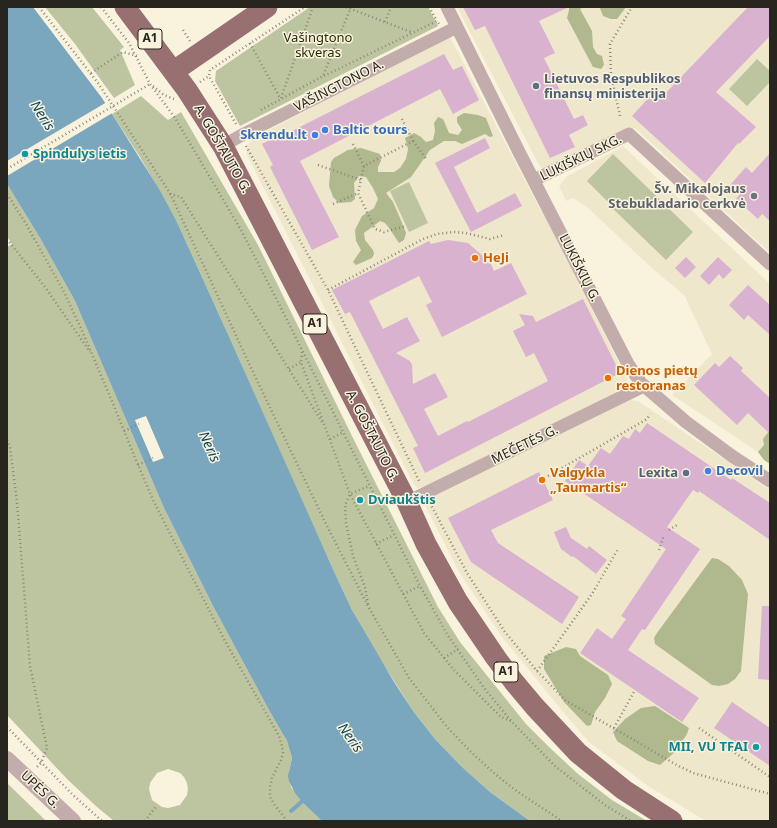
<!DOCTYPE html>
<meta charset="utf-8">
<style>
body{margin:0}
#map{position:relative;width:777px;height:828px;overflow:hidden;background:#f9f3de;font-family:"Noto Sans",sans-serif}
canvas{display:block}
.frame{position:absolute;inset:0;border:8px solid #27251e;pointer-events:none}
</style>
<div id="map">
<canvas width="777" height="828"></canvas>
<div class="frame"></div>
</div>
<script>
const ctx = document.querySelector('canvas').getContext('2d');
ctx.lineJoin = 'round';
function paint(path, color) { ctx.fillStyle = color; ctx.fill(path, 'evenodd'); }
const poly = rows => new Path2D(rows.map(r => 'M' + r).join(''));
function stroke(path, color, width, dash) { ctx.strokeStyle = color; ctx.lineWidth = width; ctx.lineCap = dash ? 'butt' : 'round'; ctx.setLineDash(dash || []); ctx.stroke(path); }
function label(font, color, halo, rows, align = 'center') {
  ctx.font = font + ' "Noto Sans",sans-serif'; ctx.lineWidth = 3; ctx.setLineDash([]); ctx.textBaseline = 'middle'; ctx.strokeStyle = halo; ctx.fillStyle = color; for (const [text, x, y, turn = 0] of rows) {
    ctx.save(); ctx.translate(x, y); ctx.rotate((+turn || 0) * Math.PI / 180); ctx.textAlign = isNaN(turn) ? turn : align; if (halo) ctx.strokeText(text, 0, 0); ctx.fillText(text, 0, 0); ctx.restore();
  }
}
paint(poly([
 [457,7,770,7,770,253,635,128,551,170,545,171,540,167],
 [447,37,449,37,451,39,538,205,551,227,627,379,627,383,624,389,424,487,418,488,414,485,247,155,246,151,249,143,252,139],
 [623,146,770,284,770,460,672,395,712,354,684,295,654,270,587,207,573,198,566,201,559,186,566,177],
 [632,400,638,401,770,490,770,821,706,821,648,786,589,742,564,713,502,637,459,572,425,505,425,501,428,498,626,401]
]), '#efe7cb');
paint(poly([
 [45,7,92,7,124,47,120,50,135,85,114,98,75,44],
 [310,7,428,7,438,26,240,126,215,81,216,71],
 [757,59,770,71,770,82,747,106,729,89],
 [141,96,168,120,181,112,258,245,353,438,438,607,460,642,526,724,549,747,578,774,612,800,647,821,530,821,490,792,461,766,435,739,413,711,373,648,352,610,313,526,231,341,177,222,140,157,112,114],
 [613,154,693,232,666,260,608,204,609,203,587,181],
 [409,182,428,223,409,232,390,191],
 [7,184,40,238,75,301,164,508,213,606,270,712,287,741,292,758,289,771,291,787,302,802,322,821,114,821,97,807,68,780,7,715,7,247,12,244,7,236],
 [168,769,180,773,184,777,187,783,188,789,187,795,180,805,168,808,162,807,152,800,149,789,150,783,157,773],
 [7,783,41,816,46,821,7,821]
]), '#bdc4a0');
paint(poly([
 [569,7,584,7,580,9,592,31,593,47,597,54,602,56,604,65,601,69,593,67,567,18,569,10],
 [599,7,626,7,617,19,611,19,603,16,600,8],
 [464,113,478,115,486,118,493,136,490,137,485,134,462,144,455,141,444,141,430,150,411,177,386,193,393,202,400,218,406,233,404,240,399,243,389,228,385,223,380,221,364,233,365,240,373,250,374,254,372,258,356,265,353,262,361,250,356,241,355,230,362,216,374,208,378,199,373,188,366,177,359,176,354,183,355,199,351,202,339,203,333,197,329,186,331,162,334,158,348,150,361,148,380,154,381,161,378,167,378,172,394,172,400,168,406,159,408,149,405,138,414,133,421,137,426,142,433,140,435,131,434,123,438,117,443,119,449,133,458,135,462,130,457,122,457,117],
 [769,431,770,431,770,464,764,460,758,452,764,445,763,439],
 [712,558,718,559,729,566,742,580,748,594,741,671,735,679,728,684,719,686,712,685,655,644,654,638,657,633],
 [566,647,576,649,580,656,608,675,612,684,605,698,595,712,591,725,587,726,564,702,544,669,544,656],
 [655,706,689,728,687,734,676,751,660,765,648,761,617,741,613,732,625,719,641,708]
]), '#b0b88d');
paint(poly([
 [7,7,33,7,102,98,159,189,177,222,231,341,332,567,352,610,394,682,413,711,435,739,461,766,490,792,530,821,322,821,302,802,295,793,289,781,288,776,292,758,287,741,270,712,213,606,164,508,75,301,40,238,7,184]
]), '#7aa6be');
paint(poly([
 [107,102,114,112,7,176,7,161],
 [146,416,164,458,153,462,135,420]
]), '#f9f3de');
stroke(poly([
 [291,811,305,799]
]), '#7aa6be', 4);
paint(poly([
 [463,7,569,7,539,21,555,53,544,58,574,119,583,115,588,125,569,135,575,147,550,158,485,26,475,30],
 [748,7,770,7,770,36,716,92,756,127,739,144,738,143,705,183,632,116,654,92,661,98],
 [444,54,453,70,462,66,479,100,453,114,440,89,300,161,339,237,312,250,270,167,273,165,262,144,287,131,288,133],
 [485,138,490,148,454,167,477,213,515,193,522,206,471,232,435,163],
 [770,153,770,221,762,214,758,219,736,199,740,194,730,185,746,167,752,173],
 [448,240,468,243,484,257,488,263,490,262,494,271,511,263,527,294,442,337,426,305,432,302,419,276,369,301,383,329,407,317,416,334,420,341,396,353,410,361,412,365,413,384,435,373,448,397,424,409,438,436,467,421,468,422,548,381,534,353,526,357,513,331,525,325,519,314,533,316,536,322,583,299,620,373,425,473,413,448,418,446,350,312,345,314,332,290,429,241,431,244],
 [686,257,696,267,685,278,675,268],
 [718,257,732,270,723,279,719,274,709,285,700,276],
 [748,285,770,305,770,335,748,315,744,320,729,305],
 [730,356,743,368,741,371,770,398,770,434,748,413,737,425,694,385,715,363,719,367],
 [647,423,731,480,732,478,770,503,770,540,699,491,698,493,693,490,667,527,700,549,645,630,642,629,628,650,699,698,682,722,580,653,597,628,612,639,626,619,621,616,666,549,565,481,579,460,588,466,601,448,610,454,623,436,629,439,635,429,640,433],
 [539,472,553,500,491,530,498,543,579,597,562,624,471,562,448,518],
 [566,527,571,538,587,549,589,546,607,560,596,574,573,556,572,557,561,549,554,532],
 [762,606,770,606,770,680,758,679],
 [732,702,770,728,770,766,714,728]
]), '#d9b2d0');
stroke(poly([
 [39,7,98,83,170,193,252,370,326,524,368,606,409,678,447,727,471,752,495,774,518,792,562,821],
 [101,7,129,43,150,84,175,118,241,230,282,310,420,586,447,634,484,688,512,722,555,766,605,805,631,821],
 [346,7,411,32],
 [429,7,437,21],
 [385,22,391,7],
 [183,30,190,41],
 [250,43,280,98],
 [91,73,123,52,137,56],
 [324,76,437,21,439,24],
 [200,82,209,76],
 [153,86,164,95,174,99],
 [281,98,313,7],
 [261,110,323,76,351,7],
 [620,116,611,75,610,44,632,7],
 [402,119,413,141,364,166,358,193,375,229,384,232,406,226],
 [236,124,209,76,210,70,305,7],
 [413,141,427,160],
 [353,144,364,166],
 [246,146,328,290,420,483],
 [318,165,361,180],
 [7,169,150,84],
 [7,194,26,224,64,292,83,333,114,406,133,453,153,500,189,571,225,641,279,736,282,746,283,753,281,760,272,778,270,787,270,797,274,804,287,821],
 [170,194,181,197,322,422],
 [333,204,358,193],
 [7,239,45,287,90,352],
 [328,290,423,239,437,234,454,232,466,233,490,239,504,235],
 [302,352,301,362,350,494,424,633,454,670,501,717,511,721],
 [289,369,301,362],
 [124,431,139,424],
 [330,439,342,433],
 [7,440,10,447,17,502,30,666,47,748,41,763,36,768],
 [138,465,153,458],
 [548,476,647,419,650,414],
 [430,503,467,573,505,632,537,671,565,700,675,764,693,773,770,794],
 [669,530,677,525],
 [376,544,394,535],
 [659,550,664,535],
 [403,594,420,586],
 [368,604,365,587,353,556,346,523,345,505,350,494,369,486],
 [444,658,458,649],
 [537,671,592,594,618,549],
 [7,727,73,795,102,821],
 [614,728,635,690],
 [699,728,770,777],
 [145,821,157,805]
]), '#8b877a', 2.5, [1, 3]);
stroke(poly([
 [447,7,519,152,628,364,641,383,686,422,732,456,770,481],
 [223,146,240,136,457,27],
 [534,180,629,134,770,264],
 [407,502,644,386]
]), '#c3acac', 13);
stroke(poly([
 [7,759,73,821]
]), '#c3acac', 16);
stroke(poly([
 [125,7,187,90,223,146,407,502,426,544,458,602,496,658,514,682,535,707,578,753,624,790,672,821],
 [174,71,267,7]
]), '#987072', 21);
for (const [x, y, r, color] of [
 [536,86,4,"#5c6f8a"],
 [325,130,4,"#3f7fe0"],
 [315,135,4,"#3f7fe0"],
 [25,154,4,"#0f9aa8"],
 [754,196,4,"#6b7280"],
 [475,258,4,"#e8710a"],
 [608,378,4,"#e8710a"],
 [708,471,4,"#3f7fe0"],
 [686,473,4,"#5c6f8a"],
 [542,480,4,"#e8710a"],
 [360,500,4,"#0f9aa8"],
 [756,747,4,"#0f9aa8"]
]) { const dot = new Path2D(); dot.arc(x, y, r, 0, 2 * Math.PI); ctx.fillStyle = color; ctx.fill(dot); stroke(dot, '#f9f3de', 1.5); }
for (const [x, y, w] of [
 [150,39,24],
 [315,324,24],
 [506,672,24]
]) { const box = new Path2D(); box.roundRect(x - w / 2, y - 10, w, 20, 3); ctx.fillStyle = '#f9f3de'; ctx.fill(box); stroke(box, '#27251e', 1); }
label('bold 12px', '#27251e', null, [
 ["A1",150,39],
 ["A1",315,324],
 ["A1",506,672]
]);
label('13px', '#282c09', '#f9f3de', [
 ["Vašingtono",318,38],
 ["skveras",318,53]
]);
label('bold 13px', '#4e5e75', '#f9f3de', [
 ["Lietuvos Respublikos",544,79],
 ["finansų ministerija",544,94],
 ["Lexita",678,473,"right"]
], 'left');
label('13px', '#27251e', '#f9f3de', [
 ["VAŠINGTONO A.",339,86,-27],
 ["A. GOŠTAUTO G.",222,149,60],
 ["LUKIŠKIŲ SKG.",581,158,-26],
 ["LUKIŠKIŲ G.",579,268,63],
 ["A. GOŠTAUTO G.",372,436,63],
 ["MEČETĖS G.",525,445,-26],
 ["UPĖS G.",40,790,43]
]);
label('bold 13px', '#366cbe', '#f9f3de', [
 ["Baltic tours",333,130],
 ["Skrendu.lt",307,135,"right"],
 ["Decovil",716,471]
], 'left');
label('bold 13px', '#0d838f', '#f9f3de', [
 ["Spindulys ietis",33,154],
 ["Dviaukštis",368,500],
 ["MII, VU TFAI",748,747,"right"]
], 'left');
label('bold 13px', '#5b616d', '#f9f3de', [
 ["Šv. Mikalojaus",746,189],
 ["Stebukladario cerkvė",746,204]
], 'right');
label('bold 13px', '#c56008', '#f9f3de', [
 ["HeJi",483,258],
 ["Dienos pietų",616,371],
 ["restoranas",616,386],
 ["Valgykla",550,473],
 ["„Taumartis“",550,488]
], 'left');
label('italic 14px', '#08465f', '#f9f3de', [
 ["Neris",42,116,58],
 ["Neris",209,447,66],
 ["Neris",350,738,55]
]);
</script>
